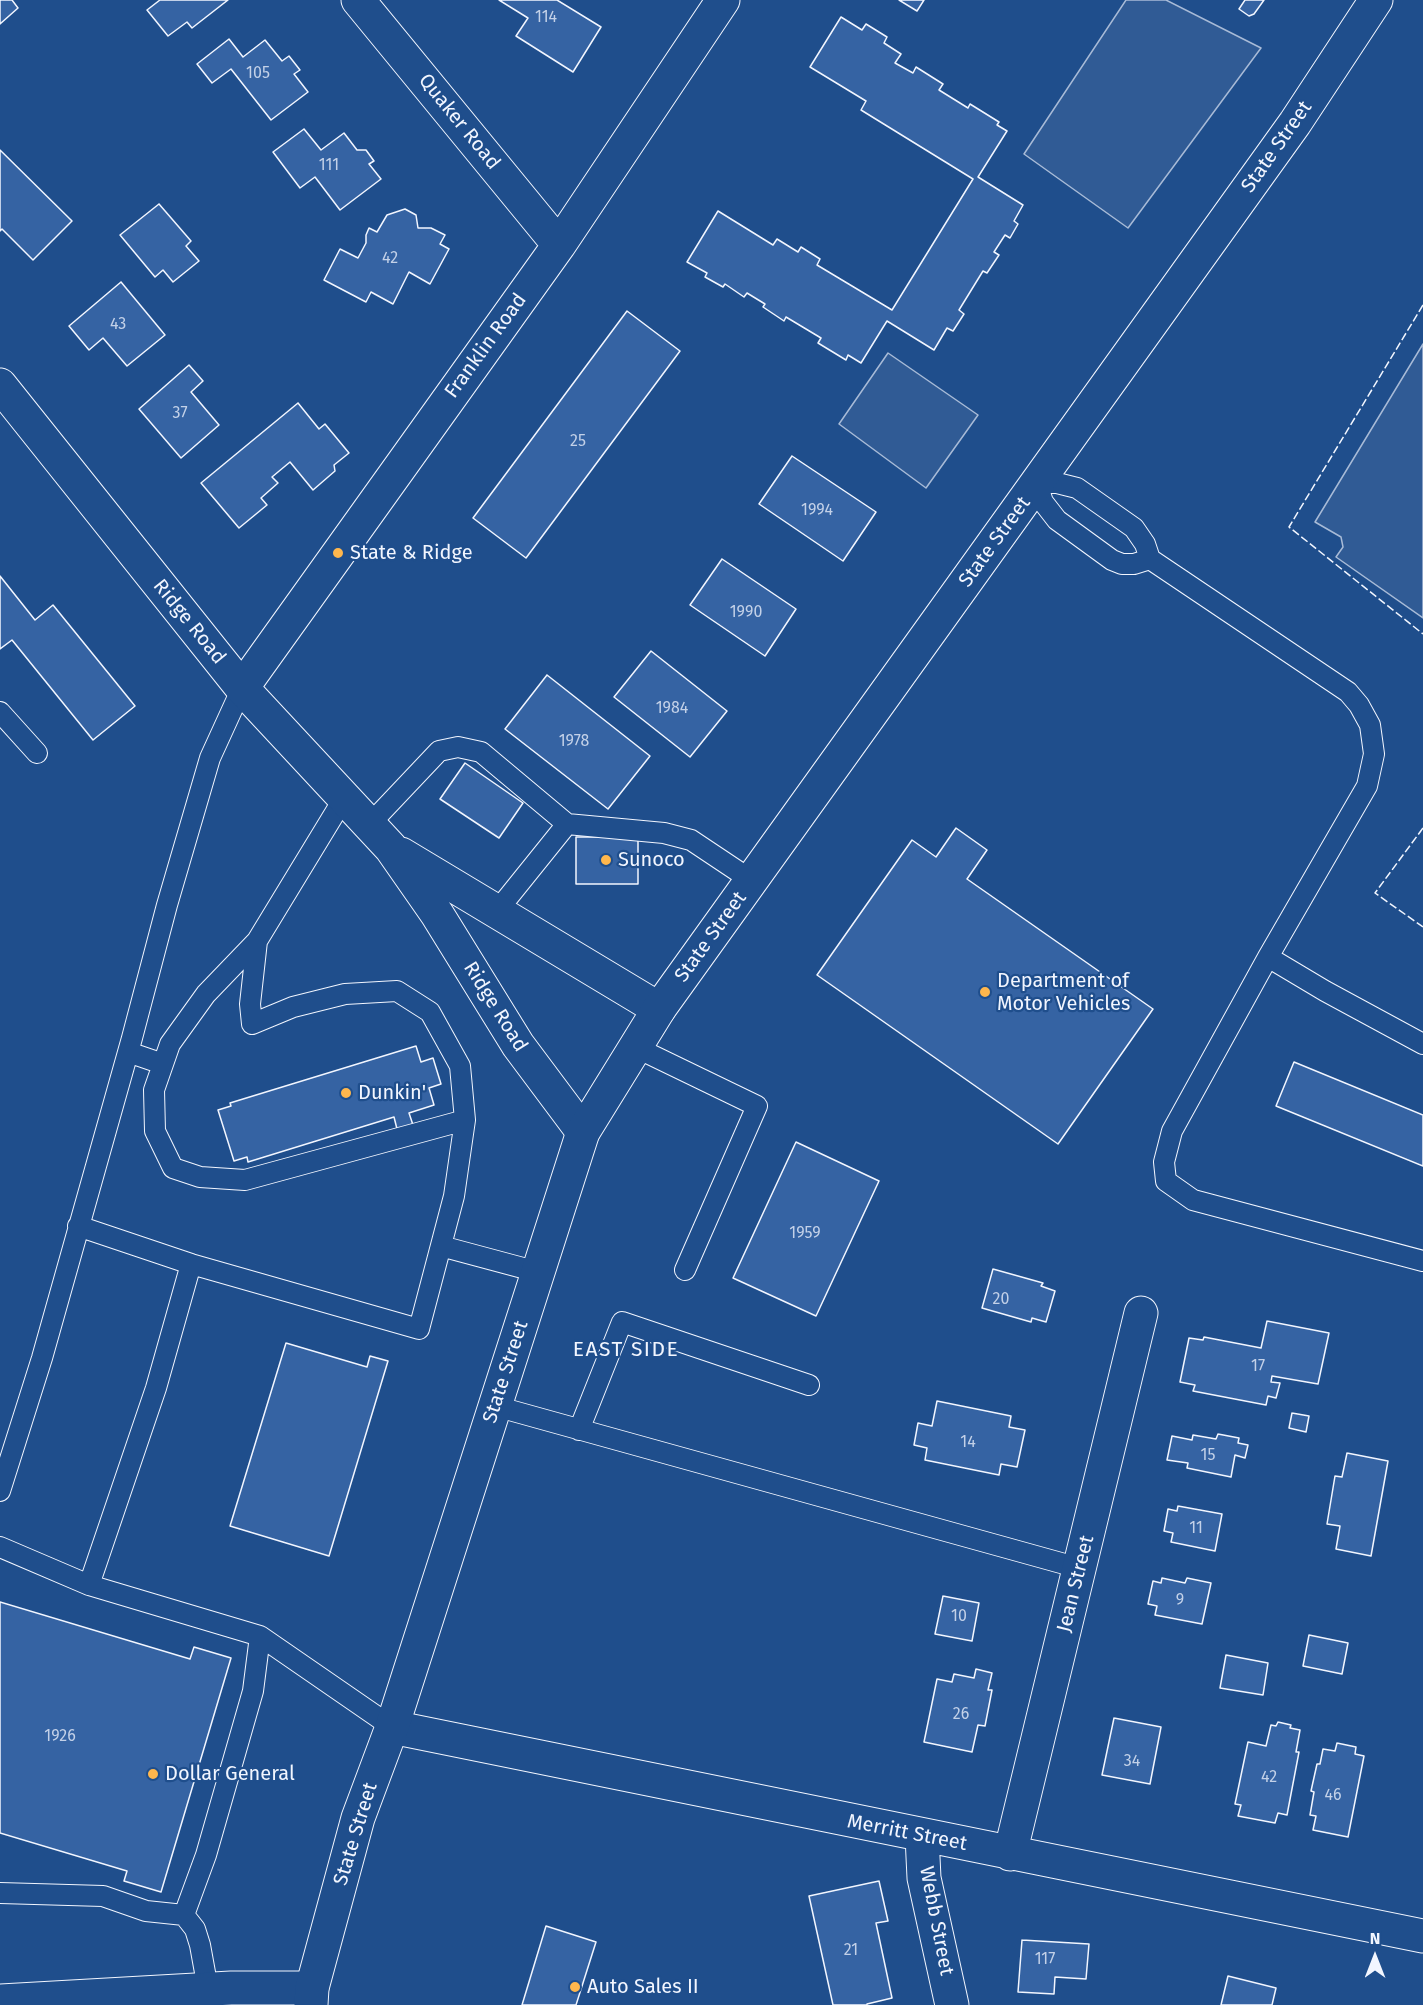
<!DOCTYPE html>
<style>
body{margin:0}
#map{position:relative;width:1423px;height:2005px;overflow:hidden;background:#1f4e8c;font-family:"Fira Sans",sans-serif}
canvas{display:block}
.north{position:absolute;left:1345px;top:1927px;width:60px;height:60px;-webkit-text-stroke:4px #1f4e8c;paint-order:stroke;rotate:0deg;font-size:16px;font-weight:700;line-height:24px;text-align:center;color:#f2f6ff}
.north::after{content:'';display:block;margin:auto;width:21px;height:27px;background:#f2f6ff;clip-path:polygon(50% 0,100% 100%,50% 72%,0 100%)}
</style>
<div id="map">
<canvas width="1423" height="2005"></canvas>
<div class="north">N</div>
</div>
<script>
const ctx = document.querySelector('canvas').getContext('2d');
ctx.lineJoin = 'round';
function paint(path, color) { ctx.fillStyle = color; ctx.fill(path, 'evenodd'); }
const poly = rows => new Path2D(rows.map(r => 'M' + r).join(''));
function stroke(path, color, width, dash) { ctx.strokeStyle = color; ctx.lineWidth = width; ctx.lineCap = dash ? 'butt' : 'round'; ctx.setLineDash(dash || []); ctx.stroke(path); }
function label(font, color, halo, rows, align = 'center') {
  ctx.font = font + ' "Fira Sans",sans-serif'; ctx.lineWidth = 4.5; ctx.setLineDash([]); ctx.textBaseline = 'middle'; ctx.strokeStyle = halo; ctx.fillStyle = color; for (const [text, x, y, turn = 0] of rows) {
    ctx.save(); ctx.translate(x, y); ctx.rotate((+turn || 0) * Math.PI / 180); ctx.textAlign = isNaN(turn) ? turn : align; if (halo) ctx.strokeText(text, 0, 0); ctx.fillText(text, 0, 0); ctx.restore();
  }
}
const parking = poly([
 [1126,0,1166,0,1261,48,1128,228,1024,154,1126,0],
 [1423,344,1423,618,1336,557,1343,547,1341,537,1315,522,1423,344],
 [888,353,978,415,926,488,839,424,888,353]
]);
paint(parking, '#305b95');
stroke(parking, '#a8bbd7', 1.5);
const building = poly([
 [0,0,12,0,18,8,0,24,0,0],
 [160,0,228,0,192,28,187,22,168,36,147,10,160,0],
 [499,0,557,0,601,27,573,72,516,36,528,18,499,0],
 [899,0,924,0,917,11,899,0],
 [1245,0,1264,0,1254,14,1249,16,1239,9,1245,0],
 [841,17,862,30,866,24,887,37,884,43,901,54,895,63,913,73,916,67,943,84,939,90,968,108,970,104,999,122,997,125,1007,131,978,177,1023,205,1014,221,1018,224,1010,238,1005,235,994,252,999,255,987,273,983,271,959,310,964,314,953,331,947,328,934,350,887,321,861,363,848,355,846,360,818,343,821,338,786,317,784,321,763,307,765,304,747,293,744,297,725,284,723,287,705,277,707,273,687,262,718,211,773,245,777,239,798,252,801,247,820,259,817,265,892,310,973,179,861,110,866,101,810,67,841,17],
 [229,39,243,57,265,40,282,61,289,56,300,70,294,74,308,92,271,120,231,69,212,83,197,64,229,39],
 [304,129,321,150,344,133,357,150,366,150,374,161,369,164,381,179,340,210,315,177,300,188,273,152,304,129],
 [0,150,72,221,33,260,2,229,0,231,0,150],
 [159,204,191,241,186,246,199,261,173,282,163,270,155,277,120,235,159,204],
 [405,209,416,215,418,228,431,228,445,235,440,244,449,249,430,284,409,272,393,304,371,292,366,302,324,280,340,249,358,258,366,243,366,235,369,228,377,232,387,215,405,209],
 [121,282,165,335,127,366,103,338,89,350,69,326,121,282],
 [627,311,680,351,526,558,473,518,627,311],
 [189,365,203,381,191,392,219,425,181,458,139,409,189,365],
 [298,403,319,429,325,424,349,453,334,465,335,471,313,490,290,462,272,477,278,483,261,498,267,505,239,528,201,483,298,403],
 [792,456,876,512,843,561,759,504,792,456],
 [722,559,796,609,765,656,690,605,722,559],
 [0,576,35,620,53,605,135,706,93,740,12,640,0,649,0,576],
 [651,651,727,711,690,757,614,697,651,651],
 [547,675,650,756,608,809,505,729,547,675],
 [465,763,523,803,499,838,440,799,465,763],
 [956,828,987,850,967,879,1153,1009,1058,1144,817,975,912,840,936,857,956,828],
 [576,837,638,837,638,884,576,884,576,837],
 [416,1046,421,1062,433,1058,441,1084,429,1088,434,1105,409,1113,413,1125,397,1129,394,1117,248,1162,247,1157,234,1161,218,1110,231,1106,230,1103,416,1046],
 [1294,1062,1423,1115,1423,1166,1276,1106,1294,1062],
 [796,1142,879,1181,816,1316,733,1278,796,1142],
 [993,1269,1043,1283,1041,1286,1055,1291,1046,1322,1032,1318,1031,1322,982,1308,993,1269],
 [1267,1321,1329,1333,1318,1384,1272,1376,1271,1382,1280,1383,1276,1398,1268,1396,1266,1405,1193,1391,1195,1385,1180,1382,1189,1338,1203,1340,1204,1337,1261,1348,1267,1321],
 [286,1343,367,1367,370,1356,388,1361,329,1556,230,1526,286,1343],
 [937,1401,1011,1416,1009,1427,1025,1430,1017,1467,1001,1464,999,1475,925,1460,927,1448,914,1445,918,1423,932,1426,937,1401],
 [1292,1413,1309,1416,1306,1432,1289,1428,1292,1413],
 [1218,1434,1239,1438,1238,1443,1248,1445,1245,1458,1235,1455,1231,1477,1187,1468,1188,1463,1167,1460,1172,1436,1192,1440,1193,1435,1216,1439,1218,1434],
 [1347,1453,1388,1461,1371,1556,1336,1549,1340,1526,1327,1524,1335,1476,1342,1477,1347,1453],
 [1178,1506,1222,1514,1215,1551,1171,1542,1173,1533,1164,1531,1168,1509,1177,1511,1178,1506],
 [1162,1578,1185,1583,1187,1578,1211,1583,1202,1624,1155,1615,1157,1606,1148,1604,1153,1581,1161,1583,1162,1578],
 [943,1596,979,1603,972,1641,935,1634,943,1596],
 [0,1602,190,1659,194,1647,231,1658,161,1892,124,1881,127,1871,0,1833,0,1602],
 [1309,1635,1348,1643,1342,1674,1303,1666,1309,1635],
 [1226,1655,1268,1663,1263,1695,1220,1688,1226,1655],
 [976,1669,992,1673,988,1690,992,1690,985,1726,978,1725,972,1752,924,1742,937,1679,952,1682,954,1674,974,1678,976,1669],
 [1114,1718,1161,1727,1150,1784,1102,1775,1114,1718],
 [1278,1722,1291,1725,1290,1728,1300,1730,1296,1752,1299,1752,1287,1815,1278,1813,1275,1823,1238,1816,1241,1805,1235,1804,1248,1742,1266,1746,1271,1725,1276,1726,1278,1722],
 [1337,1743,1356,1747,1355,1754,1364,1756,1348,1837,1313,1830,1316,1816,1310,1815,1314,1792,1311,1791,1317,1764,1320,1764,1323,1749,1335,1751,1337,1743],
 [879,1881,888,1921,876,1923,892,1998,867,2004,867,2005,833,2005,809,1896,879,1881],
 [546,1926,596,1942,576,2005,522,2005,546,1926],
 [1022,1940,1089,1944,1086,1979,1055,1977,1054,1994,1018,1992,1022,1940],
 [1228,1976,1276,1988,1272,2005,1221,2005,1228,1976]
]);
paint(building, '#3563a3');
stroke(building, '#f2f6ff', 1.5);
const service = poly([
 [1150,559,1134,564,1122,564,1112,560,1057,520,1043,502,1037,483,1057,483,1077,488,1134,528,1145,544,1150,559,1348,692,1359,705,1370,725,1374,754,1367,786,1268,957,1172,1131,1164,1162,1166,1181,1193,1200,1423,1261],
 [0,712,37,753],
 [369,825,439,751,458,747,481,752,567,824,664,833,691,840,751,880],
 [497,911,567,824],
 [257,941,206,994,170,1044,154,1090,155,1131,173,1168,200,1177,245,1180,465,1120],
 [1268,957,1325,991,1423,1044],
 [635,1047,757,1106,685,1270],
 [128,1052,163,1064],
 [78,1226,191,1264],
 [441,1246,538,1272],
 [495,1406,1079,1568],
 [579,1430,622,1322,809,1385],
 [0,1491,42,1358,132,1038,167,905,210,758,242,688],
 [0,1547,89,1585],
 [260,1636,392,1727],
 [0,1893,103,1896,146,1911,184,1915,206,1855,253,1691,260,1636,89,1585,156,1388,191,1264,419,1329,454,1196,465,1120,460,1066,430,1012,397,991,345,994,293,1007,252,1024,250,1004,257,941,344,798],
 [184,1915,195,1929,200,1945,208,1989]
]);
const minor = poly([
 [358,0,559,245],
 [0,385,242,688,391,848,437,914,518,1045,583,1132],
 [242,688,559,245,723,0],
 [401,854,659,1009],
 [392,1727,1423,1936],
 [922,1836,924,1878,952,2005],
 [1010,1854,1141,1313],
 [0,2001,231,1988,312,1988]
]);
const primary = poly([
 [311,2005,312,1988,358,1818,392,1727,583,1132,659,1009,1295,123,1376,0]
]);
stroke(service, '#f2f6ff', 22);
stroke(minor, '#f2f6ff', 35);
stroke(primary, '#f2f6ff', 35);
stroke(service, '#1f4e8c', 20);
stroke(minor, '#1f4e8c', 33);
stroke(primary, '#1f4e8c', 33);
stroke(poly([
 [1423,305,1289,527,1423,634],
 [1423,828,1375,893,1423,927]
]), '#f2f6ff', 1.5, [8, 3]);
for (const [x, y, r, color] of [
 [338,553,6,"#ffb74d"],
 [606,860,6,"#ffb74d"],
 [985,992,6,"#ffb74d"],
 [346,1093,6,"#ffb74d"],
 [153,1774,6,"#ffb74d"],
 [575,1987,6,"#ffb74d"]
]) { const dot = new Path2D(); dot.arc(x, y, r, 0, 2 * Math.PI); ctx.fillStyle = color; ctx.fill(dot); stroke(dot, '#1f4e8c', 2); }
label('16px', '#c3d1e8', null, [
 ["114",546,18],
 ["105",258,74],
 ["111",329,166],
 ["42",390,259],
 ["43",118,325],
 ["37",180,414],
 ["25",578,442],
 ["1994",817,511],
 ["1990",746,613],
 ["1984",672,709],
 ["1978",574,742],
 ["1959",805,1234],
 ["20",1001,1300],
 ["17",1258,1367],
 ["14",968,1443],
 ["15",1208,1456],
 ["11",1196,1529],
 ["9",1180,1601],
 ["10",959,1617],
 ["26",961,1715],
 ["1926",60,1737],
 ["34",1132,1762],
 ["42",1269,1778],
 ["46",1333,1796],
 ["21",851,1951],
 ["117",1045,1960]
]);
label('20px', '#f2f6ff', '#1f4e8c', [
 ["Quaker Road",459,122,51],
 ["State Street",1277,147,-55],
 ["Franklin Road",486,346,-54],
 ["State Street",995,542,-54],
 ["Ridge Road",189,622,51],
 ["State Street",711,937,-54],
 ["Ridge Road",495,1007,58],
 ["State Street",506,1372,-72],
 ["Jean Street",1076,1584,-76],
 ["Merritt Street",907,1833,11],
 ["State Street",356,1834,-73],
 ["Webb Street",936,1921,79]
]);
label('20px', '#f2f6ff', '#1f4e8c', [
 ["State & Ridge",350,553],
 ["Sunoco",618,860],
 ["Department of",997,981],
 ["Motor Vehicles",997,1004],
 ["Dunkin'",358,1093],
 ["Dollar General",165,1774],
 ["Auto Sales II",587,1987]
], 'left');
ctx.letterSpacing = '1.5px';
label('21px', '#f2f6ff', '#1f4e8c', [
 ["EAST SIDE",626,1350]
]);
ctx.letterSpacing = '0px';
</script>
